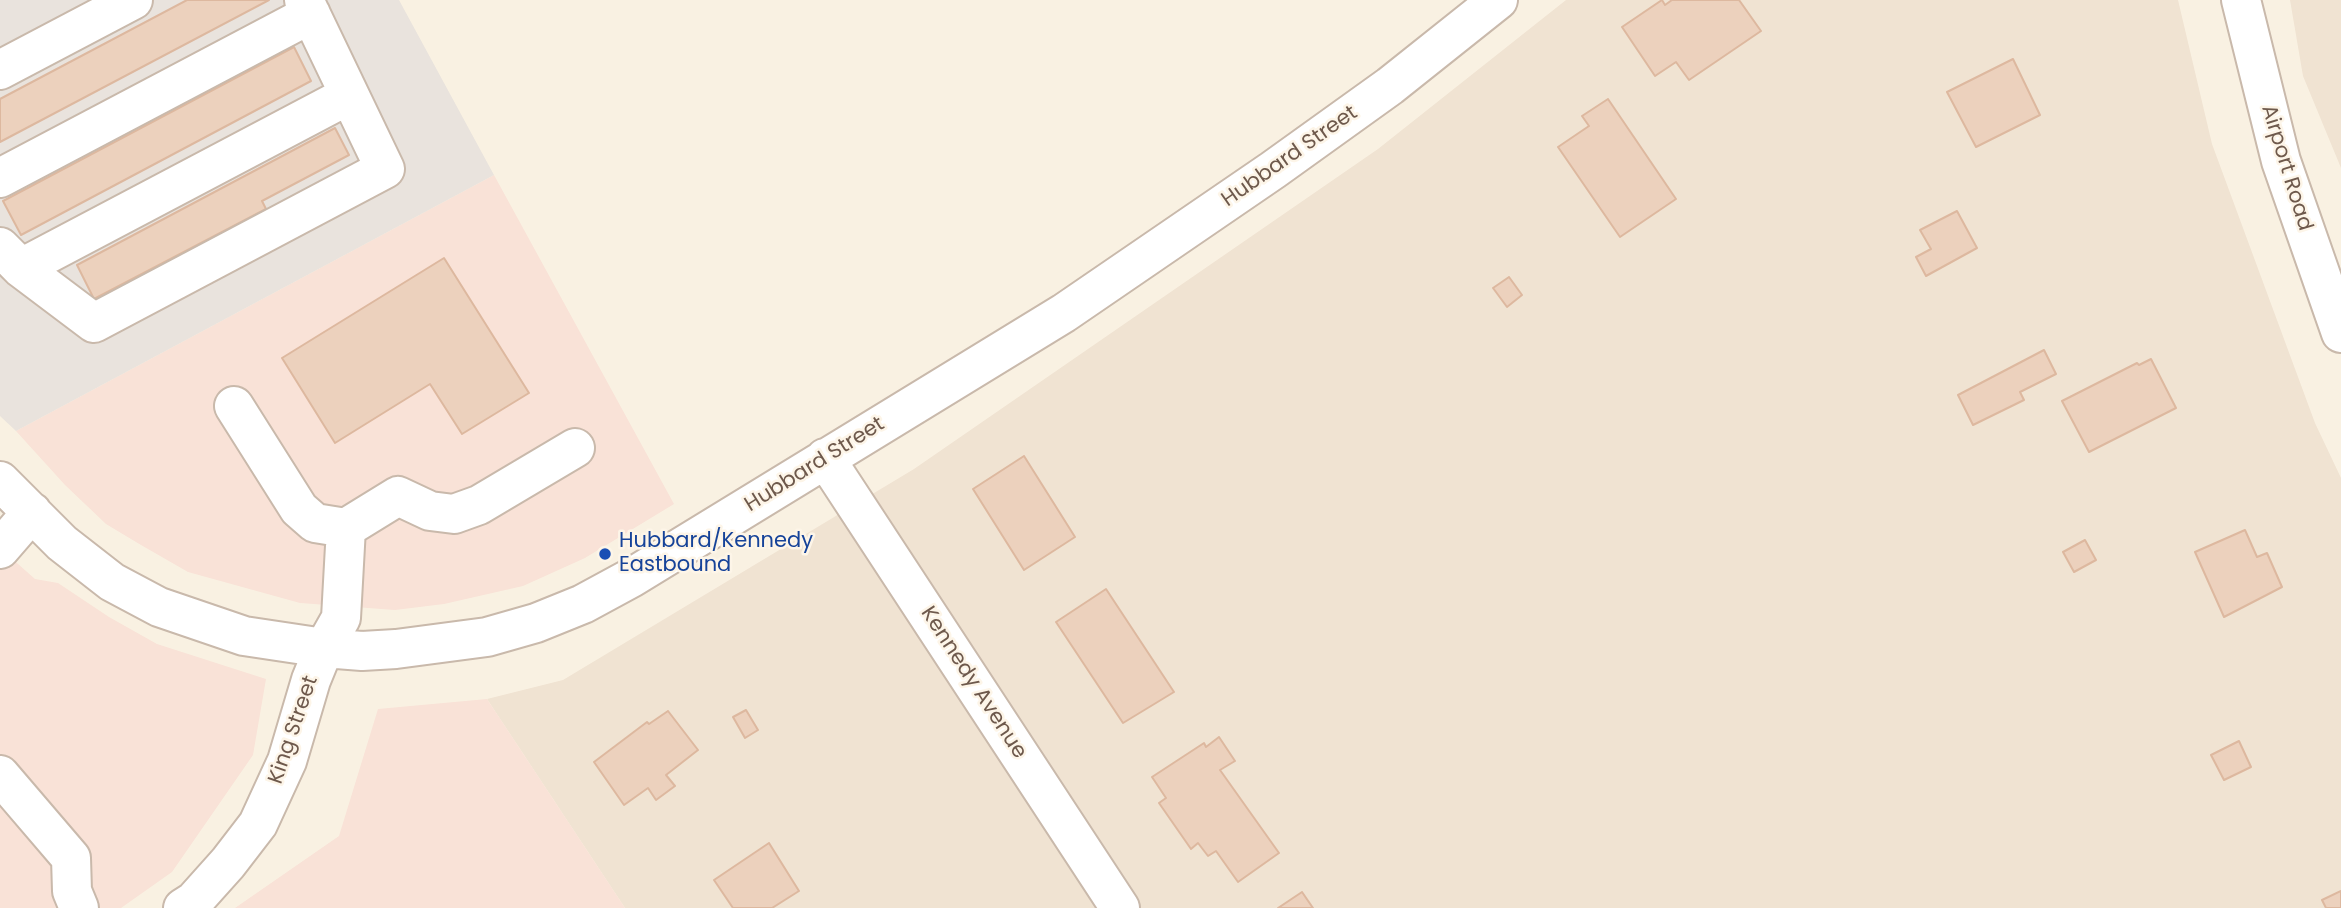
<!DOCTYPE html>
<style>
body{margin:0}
canvas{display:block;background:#f9f1e2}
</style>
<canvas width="2341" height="908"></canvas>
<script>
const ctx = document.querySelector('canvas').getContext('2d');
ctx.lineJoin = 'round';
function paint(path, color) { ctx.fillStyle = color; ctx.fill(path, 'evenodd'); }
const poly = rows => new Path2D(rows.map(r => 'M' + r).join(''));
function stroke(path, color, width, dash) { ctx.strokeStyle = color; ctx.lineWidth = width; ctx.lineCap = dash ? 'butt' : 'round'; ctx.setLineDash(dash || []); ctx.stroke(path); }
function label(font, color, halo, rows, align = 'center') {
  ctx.font = font + ' Poppins,sans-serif'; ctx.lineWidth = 5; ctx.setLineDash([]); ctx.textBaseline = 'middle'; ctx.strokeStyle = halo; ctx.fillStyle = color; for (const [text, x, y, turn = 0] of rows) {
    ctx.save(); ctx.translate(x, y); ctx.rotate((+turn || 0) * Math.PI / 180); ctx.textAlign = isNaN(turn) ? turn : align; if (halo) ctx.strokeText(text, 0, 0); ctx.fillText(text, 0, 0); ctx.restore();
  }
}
paint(poly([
 [1566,0,2178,0,2212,144,2315,423,2341,478,2341,908,625,908,487,699,563,680,914,469,1378,149],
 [2290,0,2341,0,2341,168,2303,76]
]), '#f0e3d2');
paint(poly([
 [494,175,674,504,585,558,523,586,444,604,395,610,300,603,188,572,141,545,106,524,65,485,16,431],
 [0,548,35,579,58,583,109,617,157,644,266,679,253,755,172,872,121,908,0,908],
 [487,699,625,908,235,908,339,836,378,709]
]), '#f9e2d7');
paint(poly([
 [0,0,399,0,494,175,16,431,0,416]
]), '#e9e3dd');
const building = poly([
 [187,0,269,0,0,142,0,99,187,0],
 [1662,0,1665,5,1672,0,1739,0,1761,31,1689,80,1676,62,1655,76,1622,27,1662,0],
 [294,47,311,81,21,235,3,201,294,47],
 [2013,59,2040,115,1976,147,1947,92,2013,59],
 [1608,99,1676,199,1620,237,1558,147,1589,126,1582,116,1608,99],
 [335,128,349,155,262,201,266,209,94,299,77,265,335,128],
 [1957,211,1977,248,1926,276,1916,257,1931,249,1920,230,1957,211],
 [444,258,529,393,462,434,430,384,335,443,282,358,444,258],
 [1509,277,1522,295,1507,307,1493,288,1509,277],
 [2044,350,2056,374,2020,392,2024,400,1973,425,1958,395,2044,350],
 [2151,359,2176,408,2089,452,2062,401,2137,363,2139,365,2151,359],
 [1024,456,1075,537,1024,570,973,489,1024,456],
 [2245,530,2257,557,2267,553,2282,587,2224,617,2195,552,2245,530],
 [2085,540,2096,560,2074,572,2063,552,2085,540],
 [1106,589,1174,692,1123,723,1056,622,1106,589],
 [746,710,758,730,745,738,733,717,746,710],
 [668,711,698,750,666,775,675,786,656,800,648,788,624,805,594,762,647,722,649,724,668,711],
 [1219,737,1235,761,1220,770,1279,853,1238,882,1216,851,1208,856,1198,843,1191,849,1159,803,1166,798,1152,777,1204,743,1206,747,1219,737],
 [2239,741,2251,767,2224,780,2211,755,2239,741],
 [769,843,799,891,772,908,733,908,714,880,769,843],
 [2341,891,2341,908,2326,908,2322,900,2341,891],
 [1302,892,1313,908,1278,908,1302,892]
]);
paint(building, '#ecd1bd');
stroke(building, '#ddb89f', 2);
const minor = poly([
 [2241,0,2281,161,2341,333],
 [0,70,133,0],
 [0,178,311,14],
 [0,247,21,268,94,323,385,169,304,0],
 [21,268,349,95],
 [234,406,299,509,315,523,346,528,398,496,430,511,454,514,479,505,575,448],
 [825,458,1120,908],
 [0,481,62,543,112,582,159,607,244,636,324,648,362,651,396,649,487,637,536,623,583,604,631,578,1064,313,1273,170,1390,86,1498,0],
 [0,549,32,512],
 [0,775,71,858,72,891,79,908],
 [183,908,194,901,228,863,258,824,287,761,311,680,324,648,341,618,346,528]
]);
stroke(minor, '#c9b9ab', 42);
stroke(minor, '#fff', 38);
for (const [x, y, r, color] of [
 [605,554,7,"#1a4fb4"]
]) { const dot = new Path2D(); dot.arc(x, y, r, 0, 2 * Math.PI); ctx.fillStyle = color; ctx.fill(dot); stroke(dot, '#fdf5e8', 2.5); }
label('21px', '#6e594c', '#fdf5e8', [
 ["Hubbard Street",1290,157,-35],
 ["Airport Road",2286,168,73],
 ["Hubbard Street",815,465,-32],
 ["Kennedy Avenue",973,683,57],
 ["King Street",294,730,-71]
]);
label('21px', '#164399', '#fdf5e8', [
 ["Hubbard/Kennedy",619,542],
 ["Eastbound",619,566]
], 'left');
</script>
